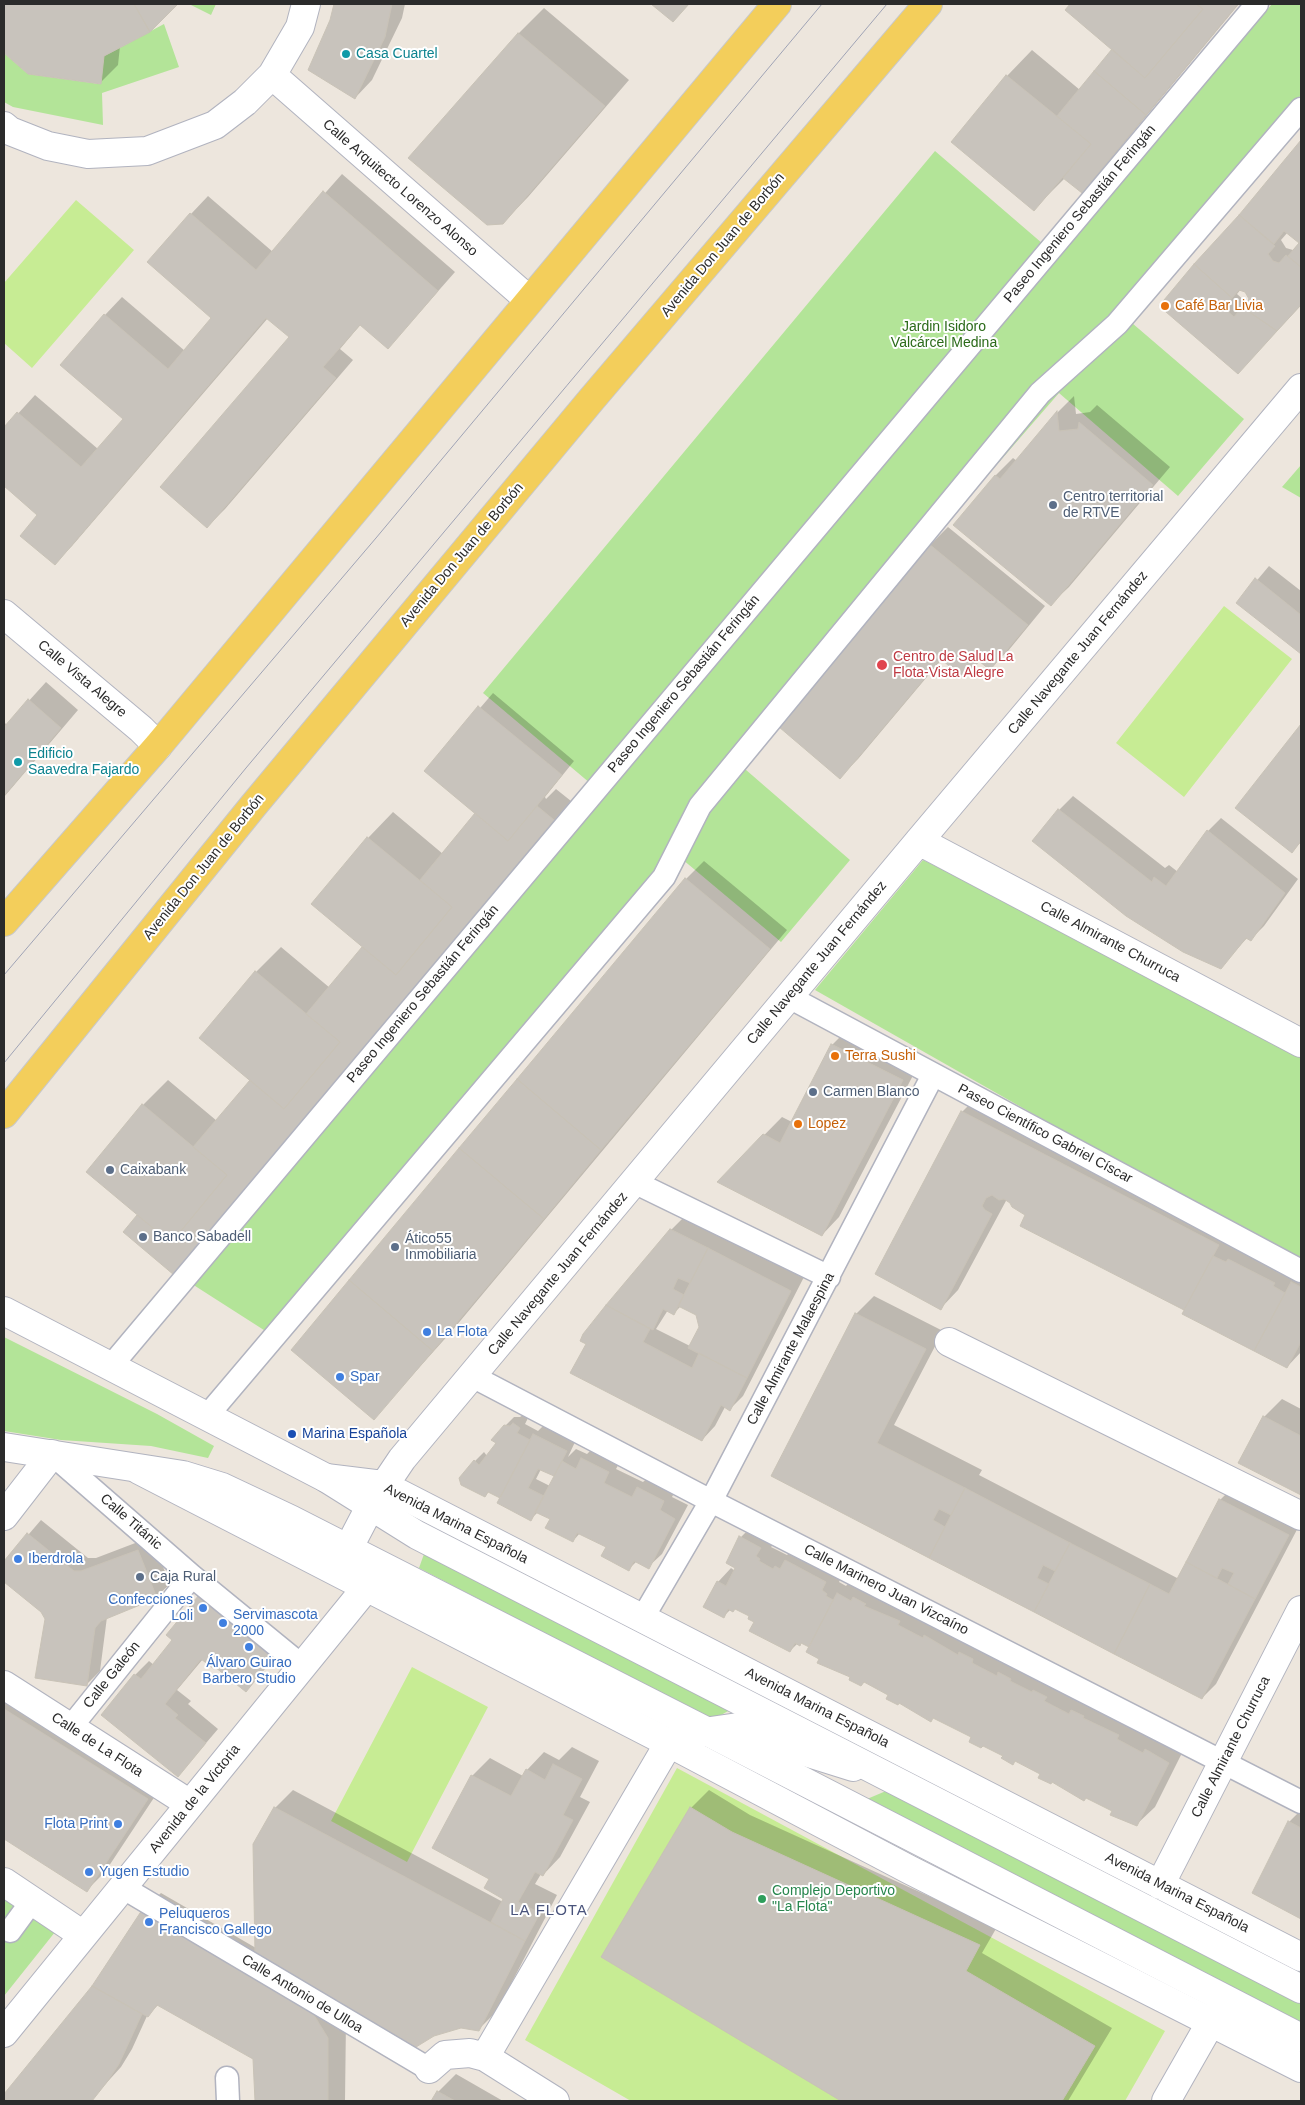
<!DOCTYPE html>
<meta charset="utf-8">
<style>
body{margin:0}
#map{position:relative;width:1305px;height:2105px;overflow:hidden;background:#ede6dd;font-family:Arial,sans-serif}
canvas{display:block}
.frame{position:absolute;inset:0;border:5px solid #2b2b2b;pointer-events:none}
</style>
<div id="map">
<canvas width="1305" height="2105"></canvas>
<div class="frame"></div>
</div>
<script>
const ctx = document.querySelector('canvas').getContext('2d');
ctx.lineJoin = 'round';
function paint(path, color) { ctx.fillStyle = color; ctx.fill(path, 'evenodd'); }
const poly = rows => new Path2D(rows.map(r => 'M' + r).join(''));
function stroke(path, color, width, dash) { ctx.strokeStyle = color; ctx.lineWidth = width; ctx.lineCap = dash ? 'butt' : 'round'; ctx.setLineDash(dash || []); ctx.stroke(path); }
function label(font, color, halo, rows, align = 'center') {
  ctx.font = font + ' Arial,sans-serif'; ctx.lineWidth = 4; ctx.setLineDash([]); ctx.textBaseline = 'middle'; ctx.strokeStyle = halo; ctx.fillStyle = color; for (const [text, x, y, turn = 0] of rows) {
    ctx.save(); ctx.translate(x, y); ctx.rotate((+turn || 0) * Math.PI / 180); ctx.textAlign = isNaN(turn) ? turn : align; if (halo) ctx.strokeText(text, 0, 0); ctx.fillText(text, 0, 0); ctx.restore();
  }
}
paint(poly([
 [189,4,216,4,211,15],
 [1272,4,1301,4,1301,95,1118,311,1244,419,1178,496,1059,393,738,763,850,860,781,942,676,854,267,1332,192,1284,603,794,483,693,935,151,1057,256],
 [164,24,179,67,102,93,103,125,13,107,4,102,4,53,28,74,100,84,104,56],
 [1301,465,1301,498,1282,487],
 [923,860,1301,1043,1301,1266,815,990],
 [4,1337,157,1414,214,1446,208,1458,151,1446,61,1440,4,1431],
 [424,1554,730,1710,712,1720,419,1568],
 [886,1791,1301,2004,1301,2022,867,1799],
 [4,1887,63,1922,4,1996]
]), '#b3e498');
paint(poly([
 [76,200,134,250,32,368,4,343,4,283],
 [1224,606,1292,659,1184,797,1116,743],
 [412,1667,488,1707,407,1862,331,1821],
 [677,1768,1165,2031,1125,2101,631,2101,525,2040]
]), '#c7ec94');
paint(poly([
 [4,4,177,4,150,31,120,46,118,65,100,83,28,73,4,52],
 [335,4,405,4,402,18,372,80,355,98,332,20],
 [1072,4,1239,4,1095,178,1082,192,1065,178,1034,209,953,142,1007,76,1032,50,1080,90,1113,50,1067,10],
 [544,8,629,80,528,197,503,223,409,158,519,33],
 [1301,142,1301,305,1238,373,1160,306,1240,216],
 [1288,232,1300,242,1293,250,1286,248,1281,240],
 [1241,289,1246,291,1251,299,1247,303,1237,294],
 [342,174,455,272,388,348,361,324,340,349,353,360,225,509,207,527,290,337,268,318,72,546,54,564,39,515,4,485,4,429,35,395,98,449,125,419,105,315,122,297,185,351,213,318,191,214,208,196,273,252],
 [1074,396,1076,414,1090,412,1097,405,1170,467,1069,587,1051,604,995,476,1013,458,1017,461,1058,412],
 [948,527,1045,606,1008,651,990,668,981,660,964,677,942,659,858,759,840,777,930,545],
 [1269,566,1301,591,1301,652,1238,603],
 [46,682,78,710,4,797,4,722,7,725],
 [493,693,574,761,545,797,546,799,556,789,571,801,192,1256,124,1232,139,1214,143,1105,168,1080,217,1121,251,1080,256,972,281,947,330,988,364,946,313,904,368,838,393,812,443,854,477,813,426,771],
 [1301,726,1301,842,1292,851,1236,808],
 [1073,796,1165,868,1169,865,1178,872,1208,831,1221,818,1298,879,1264,926,1251,939,1247,938,1221,967,1059,810],
 [704,861,787,930,451,1332,374,1418,686,879],
 [850,1027,920,1062,839,1217,822,1235,719,1181,782,1117,792,1122,832,1045],
 [980,1094,1301,1274,1301,1352,1287,1367,1184,1313,1188,1305,1184,1309,1027,1214,1007,1199,958,1290,941,1308,962,1112],
 [685,1216,804,1277,743,1396,730,1409,725,1407,715,1426,702,1440,587,1343,584,1334,671,1230],
 [681,1306,697,1314,700,1327,690,1346,656,1329,668,1310,674,1313],
 [874,1296,943,1331,894,1425,982,1470,979,1475,1179,1579,1220,1500,1234,1486,1301,1522,1216,1684,1202,1698,772,1476,856,1314],
 [1282,1399,1301,1409,1301,1493,1240,1462,1264,1417],
 [523,1415,528,1418,525,1424,538,1431,543,1426,575,1442,568,1457,576,1449,587,1454,596,1445,622,1458,616,1469,643,1482,652,1474,677,1487,672,1497,688,1505,662,1554,648,1567,637,1561,629,1569,608,1546,580,1533,573,1541,551,1518,538,1512,531,1519,502,1497,489,1491,485,1496,475,1461,484,1452,487,1456,498,1443,505,1426,514,1417,520,1417],
 [541,1469,554,1475,558,1471,550,1486,536,1479],
 [41,1520,88,1558,96,1558,151,1537,170,1584,156,1597,107,1617,100,1671,86,1685,42,1611,4,1581,4,1563],
 [754,1524,768,1543,773,1545,771,1547,787,1555,789,1553,835,1577,840,1580,839,1582,846,1586,855,1576,1186,1745,1155,1807,1137,1824,1114,1810,1016,1760,1013,1763,1004,1755,972,1737,865,1681,861,1685,852,1677,821,1658,813,1642,798,1643,790,1651,751,1616,735,1608,731,1609,724,1616,718,1582,731,1568,735,1571,741,1537],
 [173,1640,287,1643,246,1690,216,1666,203,1659,177,1690,191,1701,188,1704,218,1729,178,1776,103,1715,135,1675,149,1661,154,1665],
 [4,1681,165,1781,105,1872,87,1890,4,1838],
 [572,1747,599,1761,580,1797,590,1802,560,1857,543,1875,541,1874,535,1884,557,1895,497,2011,479,2029,331,1996,346,2020,345,2101,256,2101,255,2058,159,2004,147,2016,132,2049,121,2067,90,2101,4,2101,4,2095,94,1985,143,1910,161,1893,256,1948,275,1808,293,1790,503,1902,505,1898,491,1879,434,1848,472,1776,490,1758,523,1776,527,1770,544,1752,559,1760],
 [709,1790,750,1815,997,1927,982,1953,1112,2028,1068,2101,843,2101,603,1957,691,1808],
 [1301,1810,1301,1918,1253,1893,1289,1822],
 [456,2074,503,2101,432,2101,438,2092]
]), '#0003');
const building = poly([
 [4,4,134,4,150,32,104,56,101,84,28,74,4,53,4,4],
 [134,4,178,4,150,32,134,4],
 [334,4,392,4,385,37,355,99,308,70,330,20,334,4],
 [651,4,689,4,673,22,651,4],
 [1070,4,1196,4,1203,9,1145,78,1065,10,1070,4],
 [1196,4,1238,4,1146,115,1094,71,1112,49,1145,78,1203,9,1196,4],
 [518,33,605,106,503,224,487,225,408,158,518,33],
 [1094,71,1146,115,1082,193,1063,178,1091,144,1057,116,1094,71],
 [1006,75,1091,144,1034,211,951,142,1006,75],
 [1301,140,1301,267,1288,256,1299,243,1284,231,1274,244,1239,215,1301,140],
 [323,191,438,291,388,349,360,325,323,367,336,378,207,528,160,487,289,337,266,318,55,565,20,536,37,515,4,486,4,427,17,412,81,467,123,419,60,365,104,314,168,369,211,318,147,262,190,213,256,270,323,191],
 [1239,215,1275,246,1268,254,1273,261,1279,263,1286,255,1301,267,1301,305,1277,331,1242,307,1249,299,1245,292,1239,290,1232,298,1194,264,1239,215],
 [1194,264,1232,298,1224,308,1234,317,1242,307,1277,331,1238,374,1159,306,1194,264],
 [1057,411,1059,431,1078,429,1079,422,1153,485,1051,606,953,525,995,475,1000,479,1057,411],
 [929,544,1028,625,990,670,979,661,964,679,941,659,840,779,779,727,929,544],
 [1255,578,1301,615,1301,654,1236,603,1255,578],
 [28,699,61,728,4,796,4,727,28,699],
 [478,706,562,775,508,841,424,771,478,706],
 [1301,724,1301,841,1292,853,1235,808,1301,724],
 [537,806,554,820,174,1275,123,1232,137,1215,171,1243,227,1175,193,1147,250,1080,284,1109,340,1042,306,1014,362,947,396,975,452,907,420,880,475,813,508,841,537,806],
 [1058,809,1152,882,1154,877,1166,886,1207,830,1285,893,1251,941,1246,938,1221,969,1183,952,1126,916,1032,841,1058,809],
 [367,837,452,907,396,975,311,904,367,837],
 [685,878,770,949,601,1150,517,1079,685,878],
 [255,971,340,1042,284,1109,199,1038,255,971],
 [831,1044,903,1080,822,1236,717,1182,763,1134,780,1143,831,1044],
 [517,1079,601,1150,544,1219,459,1148,517,1079],
 [142,1104,227,1175,171,1243,86,1172,142,1104],
 [961,1111,1219,1245,1184,1310,1020,1226,1025,1215,1012,1207,1010,1203,1004,1199,999,1200,992,1195,986,1198,982,1206,985,1210,992,1214,941,1310,875,1274,961,1111],
 [459,1148,544,1219,433,1351,349,1280,459,1148],
 [670,1229,708,1248,690,1283,678,1278,673,1289,684,1295,674,1315,663,1309,653,1330,606,1305,670,1229],
 [708,1248,791,1291,747,1378,688,1348,699,1327,696,1315,678,1306,708,1248],
 [1213,1256,1226,1262,1228,1259,1275,1283,1273,1286,1285,1293,1254,1351,1182,1314,1213,1256],
 [349,1280,433,1351,374,1420,291,1350,349,1280],
 [1291,1282,1301,1287,1301,1342,1287,1368,1254,1351,1291,1282],
 [606,1305,650,1329,643,1342,692,1368,699,1353,747,1378,730,1411,721,1405,702,1441,570,1373,586,1344,580,1341,583,1334,606,1305],
 [855,1313,926,1349,877,1443,965,1488,951,1515,939,1509,933,1520,945,1527,929,1558,771,1476,855,1313],
 [1263,1416,1301,1436,1301,1495,1238,1463,1263,1416],
 [513,1423,520,1428,517,1433,530,1440,500,1498,488,1492,485,1497,461,1485,459,1478,474,1460,479,1465,496,1443,491,1440,504,1425,510,1426,513,1423],
 [533,1434,567,1451,554,1476,538,1469,528,1488,544,1496,531,1521,497,1503,533,1434],
 [581,1458,609,1472,604,1483,632,1497,637,1487,664,1501,660,1510,675,1519,649,1569,634,1561,629,1571,601,1556,606,1547,577,1533,573,1542,545,1528,550,1519,535,1512,562,1461,576,1469,581,1458],
 [965,1488,1070,1543,1055,1571,1043,1565,1037,1578,1049,1584,1034,1612,929,1558,965,1488],
 [1219,1499,1289,1535,1255,1599,1228,1584,1234,1573,1222,1568,1217,1578,1186,1562,1219,1499],
 [27,1533,74,1571,81,1571,138,1550,157,1598,101,1621,95,1628,87,1686,35,1678,45,1619,41,1612,4,1582,4,1561,27,1533],
 [739,1536,761,1548,756,1556,760,1559,759,1561,773,1569,775,1566,780,1569,785,1560,826,1582,822,1590,827,1594,826,1596,833,1600,809,1647,801,1643,800,1646,795,1643,790,1652,749,1631,754,1622,748,1619,749,1616,735,1609,733,1612,728,1609,724,1618,703,1607,717,1581,726,1586,735,1568,726,1563,739,1536],
 [1070,1543,1150,1584,1114,1654,1034,1612,1070,1543],
 [1186,1562,1255,1599,1202,1699,1114,1654,1150,1584,1169,1594,1186,1562],
 [837,1593,851,1601,853,1597,866,1604,864,1606,900,1621,898,1625,923,1638,924,1635,958,1655,959,1652,973,1659,972,1663,997,1676,998,1672,1011,1679,1010,1681,1032,1692,1033,1690,1047,1697,1044,1701,1069,1714,1071,1710,1084,1716,1083,1718,1119,1735,1117,1739,1143,1753,1145,1749,1169,1763,1137,1826,1110,1815,1112,1811,1086,1798,1084,1801,1052,1782,1051,1784,1038,1778,1040,1774,1015,1761,1013,1765,1001,1758,1003,1756,983,1746,981,1748,969,1742,971,1737,933,1718,931,1722,899,1703,898,1705,886,1699,888,1695,864,1682,861,1686,849,1680,850,1677,817,1663,819,1659,806,1652,837,1593],
 [199,1595,274,1657,246,1692,215,1667,214,1669,201,1659,165,1704,178,1715,175,1718,206,1743,178,1777,101,1715,134,1674,141,1679,172,1640,166,1635,199,1595],
 [4,1709,148,1799,87,1892,4,1839,4,1709],
 [553,1764,582,1779,563,1815,573,1820,543,1876,535,1872,518,1902,540,1913,525,1941,491,1922,503,1899,484,1888,489,1879,432,1848,471,1775,511,1796,526,1769,545,1780,553,1764],
 [274,1807,525,1941,479,2031,461,2028,434,2036,416,2047,255,1953,253,1844,274,1807],
 [690,1807,732,1832,980,1945,966,1971,1095,2046,1062,2101,841,2101,601,1957,690,1807],
 [1288,1821,1301,1828,1301,1919,1252,1893,1288,1821],
 [142,1910,309,2007,328,2038,328,2101,255,2101,253,2059,157,2005,148,2017,92,1986,142,1910],
 [92,1986,142,2014,119,2064,107,2082,92,2101,8,2101,4,2098,4,2094,92,1986],
 [437,2091,455,2101,431,2101,437,2091]
]);
paint(building, '#c8c3bc');
stroke(building, '#c8c2b6', 1);
const pedestrian = poly([
 [789,997,1301,1271],
 [634,1182,829,1277],
 [111,1366,1257,4],
 [472,1376,711,1501,1301,1802],
 [207,1416,664,877,700,806,1040,393,1117,324,1301,109],
 [52,1454,192,1576,302,1666],
 [642,1619,711,1501,933,1075],
 [70,1728,192,1576],
 [122,1887,429,2069],
 [10,1931,32,1901],
 [227,2078,228,2101]
]);
const minor = poly([
 [272,75,529,300],
 [4,126,10,131,48,146,88,154,147,151,215,125,245,102,272,75,300,27,306,4],
 [4,614,141,729,158,746],
 [919,841,1301,1043],
 [949,1342,1301,1516],
 [139,1470,669,1743,910,1870,1301,2068],
 [326,1478,383,1485,1301,1957],
 [4,1516,52,1454],
 [348,1549,371,1505,402,1459,919,841,1301,388],
 [4,1685,190,1804],
 [4,1882,83,1935],
 [1160,1885,1301,1610],
 [4,2033,366,1588],
 [429,2069,445,2055,470,2053,485,2057],
 [555,2101,485,2057,669,1743,697,1733,738,1727,750,1729,786,1746,853,1767],
 [1166,2101,1211,2022]
]);
const secondary = poly([
 [4,1311,326,1478,417,1535,1301,1989],
 [4,1447,183,1475,222,1487,292,1520,706,1731,1301,2038]
]);
const primary = poly([
 [4,922,158,746,777,4],
 [4,1114,253,806,591,400,928,4]
]);
stroke(pedestrian, '#b1b3bf', 25);
stroke(minor, '#b1b3bf', 30);
stroke(secondary, '#b1b3bf', 30);
stroke(primary, '#c8c8c8', 30);
stroke(pedestrian, '#fff', 22);
stroke(minor, '#fff', 28);
stroke(secondary, '#fff', 28);
stroke(primary, '#f3ce5b', 28);
stroke(poly([
 [4,975,376,538,822,4],
 [4,1063,246,768,887,4]
]), '#9fa3b5', 1);
for (const [x, y, r, color] of [
 [346,54,5,"#0f9aa8"],
 [1165,306,5,"#e8710a"],
 [1053,505,5,"#5c6f8a"],
 [882,665,6,"#e0444e"],
 [18,762,5,"#0f9aa8"],
 [835,1056,5,"#e8710a"],
 [813,1092,5,"#5c6f8a"],
 [798,1124,5,"#e8710a"],
 [110,1170,5,"#5c6f8a"],
 [143,1237,5,"#5c6f8a"],
 [395,1247,5,"#5c6f8a"],
 [427,1332,5,"#3f7fe0"],
 [340,1377,5,"#3f7fe0"],
 [292,1434,5,"#1a4fb4"],
 [18,1559,5,"#3f7fe0"],
 [140,1577,5,"#5c6f8a"],
 [203,1608,5,"#3f7fe0"],
 [223,1623,5,"#3f7fe0"],
 [249,1647,5,"#3f7fe0"],
 [118,1824,5,"#3f7fe0"],
 [89,1872,5,"#3f7fe0"],
 [762,1899,5,"#2e9e5b"],
 [149,1922,5,"#3f7fe0"]
]) { const dot = new Path2D(); dot.arc(x, y, r, 0, 2 * Math.PI); ctx.fillStyle = color; ctx.fill(dot); stroke(dot, '#fff', 2); }
label('14px', '#0d838f', '#fff', [
 ["Casa Cuartel",356,54],
 ["Edificio",28,754],
 ["Saavedra Fajardo",28,770]
], 'left');
label('14px', '#2b2b2b', '#fff', [
 ["Calle Arquitecto Lorenzo Alonso",400,188,41],
 ["Paseo Ingeniero Sebastián Feringán",1080,214,-50],
 ["Avenida Don Juan de Borbón",723,245,-50],
 ["Avenida Don Juan de Borbón",462,555,-50],
 ["Calle Navegante Juan Fernández",1078,653,-50],
 ["Calle Vista Alegre",82,679,40],
 ["Paseo Ingeniero Sebastián Feringán",684,684,-50],
 ["Avenida Don Juan de Borbón",204,867,-51],
 ["Calle Almirante Churruca",1110,942,28],
 ["Calle Navegante Juan Fernández",817,963,-50],
 ["Paseo Ingeniero Sebastián Feringán",423,994,-50],
 ["Paseo Científico Gabriel Císcar",1045,1134,28],
 ["Calle Navegante Juan Fernández",558,1274,-50],
 ["Calle Almirante Malaespina",791,1349,-62],
 ["Calle Titánic",131,1522,41],
 ["Avenida Marina Española",456,1524,27],
 ["Calle Marinero Juan Vizcaíno",886,1590,27],
 ["Calle Galeón",112,1675,-51],
 ["Avenida Marina Española",817,1708,27],
 ["Calle de La Flota",97,1745,33],
 ["Calle Almirante Churruca",1231,1747,-63],
 ["Avenida de la Victoria",195,1799,-51],
 ["Avenida Marina Española",1177,1893,27],
 ["Calle Antonio de Ulloa",302,1994,31]
]);
label('14px', '#c56008', '#fff', [
 ["Café Bar Livia",1175,306],
 ["Terra Sushi",845,1056],
 ["Lopez",808,1124]
], 'left');
label('14px', '#2b6a19', '#fff', [
 ["Jardin Isidoro",944,327],
 ["Valcárcel Medina",944,343]
]);
label('14px', '#4e5e75', '#fff', [
 ["Centro territorial",1063,497],
 ["de RTVE",1063,513],
 ["Carmen Blanco",823,1092],
 ["Caixabank",120,1170],
 ["Banco Sabadell",153,1237],
 ["Ático55",405,1239],
 ["Inmobiliaria",405,1255],
 ["Caja Rural",150,1577]
], 'left');
label('14px', '#be3a42', '#fff', [
 ["Centro de Salud La",893,657],
 ["Flota-Vista Alegre",893,673]
], 'left');
label('14px', '#366cbe', '#fff', [
 ["La Flota",437,1332],
 ["Spar",350,1377],
 ["Iberdrola",28,1559],
 ["Confecciones",193,1600,"right"],
 ["Loli",193,1616,"right"],
 ["Servimascota",233,1615],
 ["2000",233,1631],
 ["Álvaro Guirao",249,1663,"center"],
 ["Barbero Studio",249,1679,"center"],
 ["Flota Print",108,1824,"right"],
 ["Yugen Estudio",99,1872],
 ["Peluqueros",159,1914],
 ["Francisco Gallego",159,1930]
], 'left');
label('14px', '#164399', '#fff', [
 ["Marina Española",302,1434]
], 'left');
label('14px', '#27864d', '#fff', [
 ["Complejo Deportivo",772,1891],
 ["\"La Flota\"",772,1907]
], 'left');
ctx.letterSpacing = '1px';
label('15px', '#4a547c', '#fff', [
 ["LA FLOTA",549,1911]
]);
ctx.letterSpacing = '0px';
</script>
